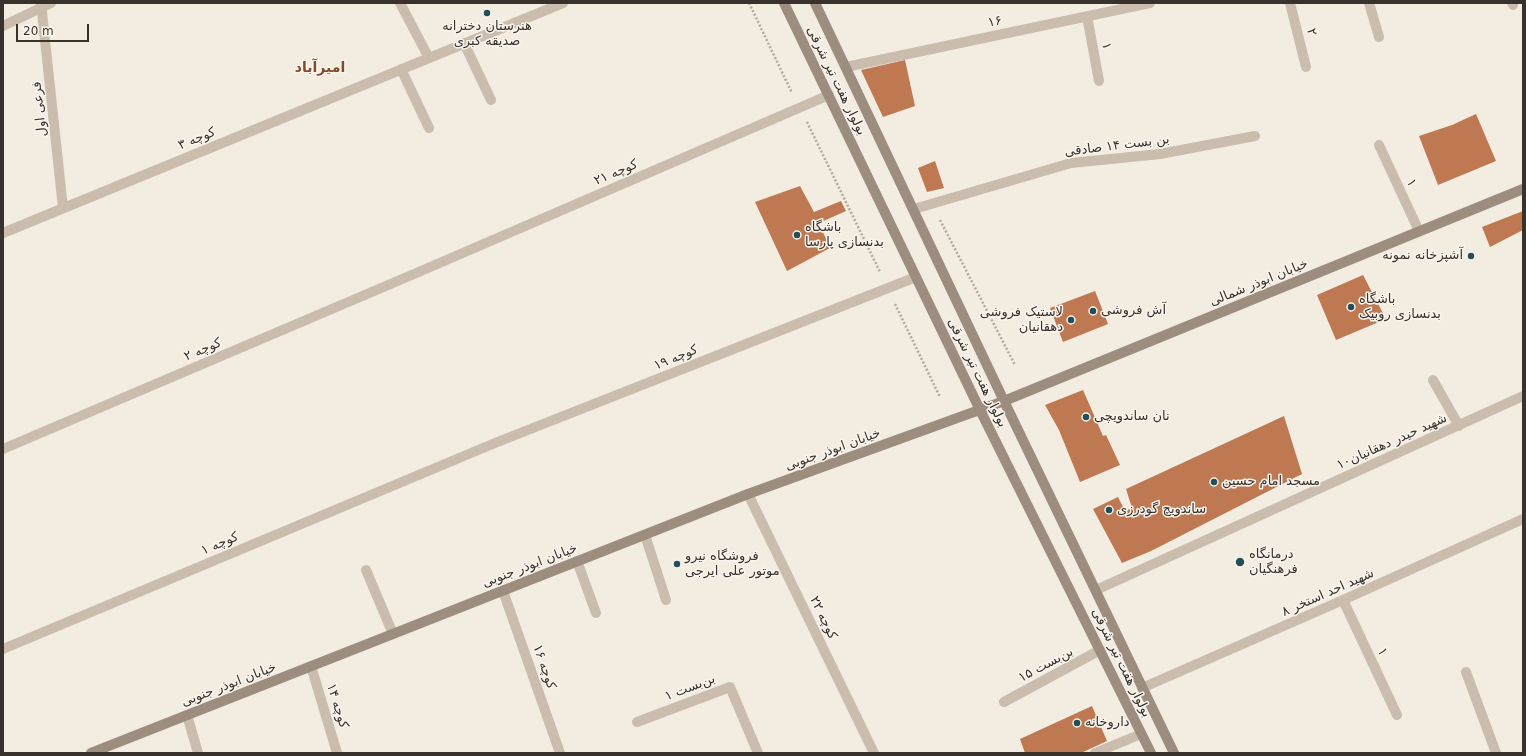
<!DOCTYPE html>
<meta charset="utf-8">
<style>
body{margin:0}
#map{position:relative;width:1526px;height:756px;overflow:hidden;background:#f2ece1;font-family:"DejaVu Sans",sans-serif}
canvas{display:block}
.frame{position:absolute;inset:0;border:4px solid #39312b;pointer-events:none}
.scale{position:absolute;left:16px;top:24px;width:73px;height:18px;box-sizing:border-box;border:2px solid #39312b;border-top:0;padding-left:5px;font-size:12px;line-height:14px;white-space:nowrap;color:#39312b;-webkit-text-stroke:3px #f9f5ed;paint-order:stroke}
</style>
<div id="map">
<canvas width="1526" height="756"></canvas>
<div class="frame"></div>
<div class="scale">20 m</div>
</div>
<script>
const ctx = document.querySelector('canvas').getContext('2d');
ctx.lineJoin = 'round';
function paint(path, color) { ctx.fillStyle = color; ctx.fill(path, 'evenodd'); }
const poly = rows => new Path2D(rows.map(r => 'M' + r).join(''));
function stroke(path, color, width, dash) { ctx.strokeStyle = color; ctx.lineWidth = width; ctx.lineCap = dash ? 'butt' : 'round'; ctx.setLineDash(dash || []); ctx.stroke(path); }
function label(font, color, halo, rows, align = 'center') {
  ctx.font = font + ' "DejaVu Sans",Vazirmatn,sans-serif'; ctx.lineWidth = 3; ctx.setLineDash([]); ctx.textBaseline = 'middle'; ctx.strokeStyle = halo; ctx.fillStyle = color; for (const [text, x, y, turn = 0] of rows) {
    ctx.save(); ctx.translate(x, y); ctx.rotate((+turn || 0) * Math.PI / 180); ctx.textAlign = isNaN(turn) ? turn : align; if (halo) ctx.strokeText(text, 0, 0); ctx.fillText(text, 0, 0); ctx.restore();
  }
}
paint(poly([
 [905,60,915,106,883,117,861,70],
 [1476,114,1496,161,1438,185,1419,136,1452,125],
 [935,161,944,188,927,192,918,168],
 [800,186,814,212,841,201,846,211,819,223,830,248,787,271,755,202],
 [1523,211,1523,230,1490,247,1482,227],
 [1363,275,1386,319,1336,340,1317,295],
 [1095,291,1108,324,1063,342,1050,308],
 [1083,390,1103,436,1106,435,1120,465,1080,482,1059,430,1045,405],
 [1284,416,1302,474,1151,551,1122,563,1093,509,1118,497,1125,511,1132,508,1126,489],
 [1092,706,1107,741,1081,753,1025,753,1020,739]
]), '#be7953');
stroke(poly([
 [749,3,792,93],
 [807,122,880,272],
 [940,220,1015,365],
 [895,304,940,397]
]), '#b5a898', 2.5, [2, 2]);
stroke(poly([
 [41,3,63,208],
 [400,3,429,58],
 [1290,3,1306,67],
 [1369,3,1379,37],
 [1512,3,1513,5],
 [1087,16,1099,81],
 [3,26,51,3],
 [464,43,491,100],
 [846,67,1150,3],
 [401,69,429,128],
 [1379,145,1419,231],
 [914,209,1071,163,1160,154,1255,136],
 [3,233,563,3],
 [1433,380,1459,426],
 [3,449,414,274,829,95],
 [748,494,874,753],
 [645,535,666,600],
 [577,561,596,613],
 [366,570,393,634],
 [1096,590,1523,396],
 [503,591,560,753],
 [1343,600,1397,715],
 [3,649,495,443,916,277],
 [311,666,337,753],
 [1466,672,1496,753],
 [1142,688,1343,600,1523,519],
 [1004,702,1100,650],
 [187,715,198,753],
 [637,722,730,687,758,753],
 [1095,753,1141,734]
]), '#cabdad', 10);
stroke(poly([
 [784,3,980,410,1151,753],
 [815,3,1004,401,1174,753],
 [91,753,748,494,1004,401,1523,189]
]), '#9d8d7f', 10);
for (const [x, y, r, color] of [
 [487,13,4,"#234e58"],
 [797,235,4,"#234e58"],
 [1471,256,4,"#234e58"],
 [1351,307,4,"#234e58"],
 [1093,311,4,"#234e58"],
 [1071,320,4,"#234e58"],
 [1086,417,4,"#234e58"],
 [1214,482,4,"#234e58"],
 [1109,510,4,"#234e58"],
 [1240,562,5,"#234e58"],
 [677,564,4,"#234e58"],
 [1077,723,4,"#234e58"]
]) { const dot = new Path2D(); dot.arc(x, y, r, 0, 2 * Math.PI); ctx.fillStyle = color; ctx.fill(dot); stroke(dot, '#f9f5ed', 1.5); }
label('13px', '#39312b', '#f9f5ed', [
 ["۱۶",995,22,-12],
 ["۲",1311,32,76],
 ["۱",1106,46,79],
 ["بولوار هفت تیر شرقی",836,81,64],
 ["فرعی اول",40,109,-96],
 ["کوچه ۳",197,139,-22],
 ["بن بست ۱۴ صادقی",1117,146,-7],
 ["کوچه ۲۱",616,173,-23],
 ["۱",1411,183,65],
 ["خیابان ابوذر شمالی",1259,283,-22],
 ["کوچه ۲",203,350,-23],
 ["کوچه ۱۹",676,358,-22],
 ["بولوار هفت تیر شرقی",977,373,64],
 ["شهید حیدر دهقانیان۱۰",1392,442,-24],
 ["خیابان ابوذر جنوبی",833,450,-20],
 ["کوچه ۱",220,544,-23],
 ["خیابان ابوذر جنوبی",530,566,-21],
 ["شهید احد استخر ۸",1328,593,-24],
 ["کوچه ۲۲",823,618,64],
 ["۱",1382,652,65],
 ["بولوار هفت تیر شرقی",1121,663,64],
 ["بن‌بست ۱۵",1046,665,-28],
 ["کوچه ۱۶",544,667,71],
 ["خیابان ابوذر جنوبی",229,685,-21],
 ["بن‌بست ۱",690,688,-21],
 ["کوچه ۱۴",337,706,73]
]);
label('13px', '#39312b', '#f9f5ed', [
 ["هنرستان دخترانه",487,27,"center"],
 ["صدیقه کبری",487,42,"center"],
 ["باشگاه",805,228],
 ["بدنسازی پارسا",805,243],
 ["آشپزخانه نمونه",1463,256,"right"],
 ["باشگاه",1359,300],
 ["بدنسازی روبیک",1359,315],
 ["آش فروشی",1101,311],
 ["لاستیک فروشی",1063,313,"right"],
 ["دهقانیان",1063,328,"right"],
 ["نان ساندویچی",1094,417],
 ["مسجد امام حسین",1222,482],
 ["ساندویچ گودرزی",1117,510],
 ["درمانگاه",1249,555],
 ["فرهنگیان",1249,570],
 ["فروشگاه نیرو",685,557],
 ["موتور علی ایرجی",685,572],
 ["داروخانه",1085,723]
], 'left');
label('bold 14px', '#82492a', '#f9f5ed', [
 ["امیرآباد",320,68]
]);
</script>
